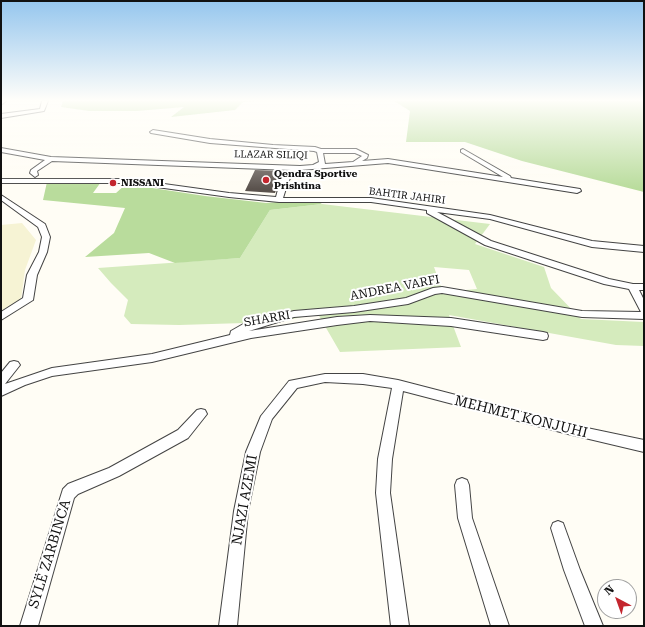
<!DOCTYPE html>
<meta charset="utf-8">
<style>
body{margin:0}
#map{position:relative;width:645px;height:627px;overflow:hidden;background:#fffdf5;font-family:"Roboto Serif",serif}
canvas{display:block}
.frame{position:absolute;inset:0;border:2px solid #111;pointer-events:none}
.north{position:absolute;left:597px;top:579px;width:40px;height:40px;box-sizing:border-box;background:#fff;border:1px solid #a0a0a0;border-radius:50%;rotate:319deg;font-size:11px;font-weight:700;line-height:16px;text-align:center;color:#111}
.north::after{content:'';display:block;margin:auto;width:14px;height:18px;background:#c4262e;clip-path:polygon(50% 0,100% 100%,50% 72%,0 100%)}
</style>
<div id="map">
<canvas width="645" height="627"></canvas>
<div class="frame"></div>
<div class="north">N</div>
</div>
<script>
const ctx = document.querySelector('canvas').getContext('2d');
ctx.lineJoin = 'round';
function paint(path, color) { ctx.fillStyle = color; ctx.fill(path, 'evenodd'); }
const poly = rows => new Path2D(rows.map(r => 'M' + r).join(''));
function stroke(path, color, width, dash) { ctx.strokeStyle = color; ctx.lineWidth = width; ctx.lineCap = dash ? 'butt' : 'round'; ctx.setLineDash(dash || []); ctx.stroke(path); }
function label(font, color, halo, rows, align = 'center') {
  ctx.font = font + ' "Roboto Serif",serif'; ctx.lineWidth = 4; ctx.setLineDash([]); ctx.textBaseline = 'middle'; ctx.strokeStyle = halo; ctx.fillStyle = color; for (const [text, x, y, turn = 0] of rows) {
    ctx.save(); ctx.translate(x, y); ctx.rotate((+turn || 0) * Math.PI / 180); ctx.textAlign = isNaN(turn) ? turn : align; if (halo) ctx.strokeText(text, 0, 0); ctx.fillText(text, 0, 0); ctx.restore();
  }
}
paint(poly([
 [22,223,36,240,25,270,21,299,1,311,1,225]
]), '#f6f3d4');
paint(poly([
 [322,204,490,224,475,244,544,267,551,288,581,319,644,322,644,346,616,345,449,315,461,347,340,352,318,314,277,322,179,325,131,324,124,316,128,300,111,283,98,268,240,258,270,210],
 [434,267,469,270,477,289,443,292]
]), '#d5ebbd');
paint(poly([
 [63,101,255,101,243,102,235,110,171,117,184,107,137,111,89,111,61,107],
 [394,101,644,101,644,192,522,161,465,142,406,142,410,111],
 [47,182,101,182,93,193,116,193,126,184,205,196,266,203,313,199,322,204,270,210,240,258,175,263,149,253,85,257,114,233,125,208,43,200]
]), '#b9dc9c');
paint(poly([
 [255,170,284,171,279,182,275,193,245,191]
]), '#5a524d');
const minor = poly([
 [1,101,6,101,1,105,1,101],
 [42,101,48,101,44,111,1,118,1,114,40,109,42,101],
 [153,130,210,139,273,145,315,147,321,149,356,149,368,155,367,158,362,161,388,159,503,177,461,152,461,150,463,149,510,176,511,178,580,189,581,191,577,193,388,163,300,170,292,175,288,182,283,198,371,198,490,215,592,241,644,246,644,252,592,247,490,219,437,212,491,241,609,279,633,284,644,284,644,290,639,290,644,300,644,319,582,317,442,293,435,294,408,304,354,312,294,317,249,331,337,317,370,315,451,318,543,332,547,333,548,336,547,339,543,340,451,326,370,321,337,325,251,338,152,362,52,376,25,385,1,396,1,386,3,385,1,386,1,373,10,362,14,361,18,362,20,365,5,384,52,368,152,354,230,335,231,331,245,323,294,311,354,306,406,298,433,288,442,287,582,311,641,312,629,289,604,284,485,245,427,213,427,210,371,202,279,202,229,197,128,183,1,183,1,179,128,179,229,193,276,197,280,182,287,173,291,170,52,161,37,171,38,175,35,177,30,173,31,170,45,160,1,152,1,148,51,157,300,166,313,165,319,162,317,152,314,151,210,143,151,133,150,132,153,130],
 [323,153,355,153,362,156,353,162,325,164,323,153],
 [1,195,45,224,50,237,47,252,37,275,33,300,1,320,1,312,23,298,27,275,39,252,42,237,38,227,1,200,1,195],
 [325,374,363,374,398,380,568,424,644,440,644,452,568,434,403,391,392,459,390,493,409,626,391,626,376,493,378,459,392,388,363,384,325,382,297,388,272,419,260,452,248,511,237,626,219,626,234,511,246,452,261,416,289,381,325,374],
 [201,409,205,410,207,414,188,438,119,476,78,494,74,498,38,626,20,626,63,489,68,484,109,468,178,430,197,410,201,409],
 [462,478,467,480,469,485,472,518,509,626,491,626,458,518,455,485,457,480,462,478],
 [558,521,563,523,580,570,603,626,585,626,564,570,551,528,553,523,558,521]
]);
stroke(minor, '#444', 2);
paint(minor, '#fff');
const sky = ctx.createLinearGradient(0, 0, 0, 189);
sky.addColorStop(0, '#95c6ee');
sky.addColorStop(0.53, '#fffefa');
sky.addColorStop(1, '#fffefa00');
ctx.fillStyle = sky;
ctx.fillRect(0, 0, 645, 189);
for (const [x, y, r, color] of [
 [266,180,4,"#c4262e"],
 [113,183,4,"#c4262e"]
]) { const dot = new Path2D(); dot.arc(x, y, r, 0, 2 * Math.PI); ctx.fillStyle = color; ctx.fill(dot); stroke(dot, '#fff', 1.5); }
label('10px', '#111', '#fff', [
 ["LLAZAR SILIQI",271,155,1],
 ["BAHTIR JAHIRI",407,196,7]
]);
label('bold 10px', '#111', '#fff', [
 ["Qendra Sportive",274,174],
 ["Prishtina",274,186],
 ["NISSANI",121,183]
], 'left');
label('12px', '#111', '#fff', [
 ["ANDREA VARFI",395,288,-11],
 ["SHARRI",267,319,-10]
]);
label('14px', '#111', '#fff', [
 ["MEHMET KONJUHI",521,417,14],
 ["NJAZI AZEMI",245,500,-80],
 ["SYLË ZARBINCA",50,554,-73]
]);
</script>
